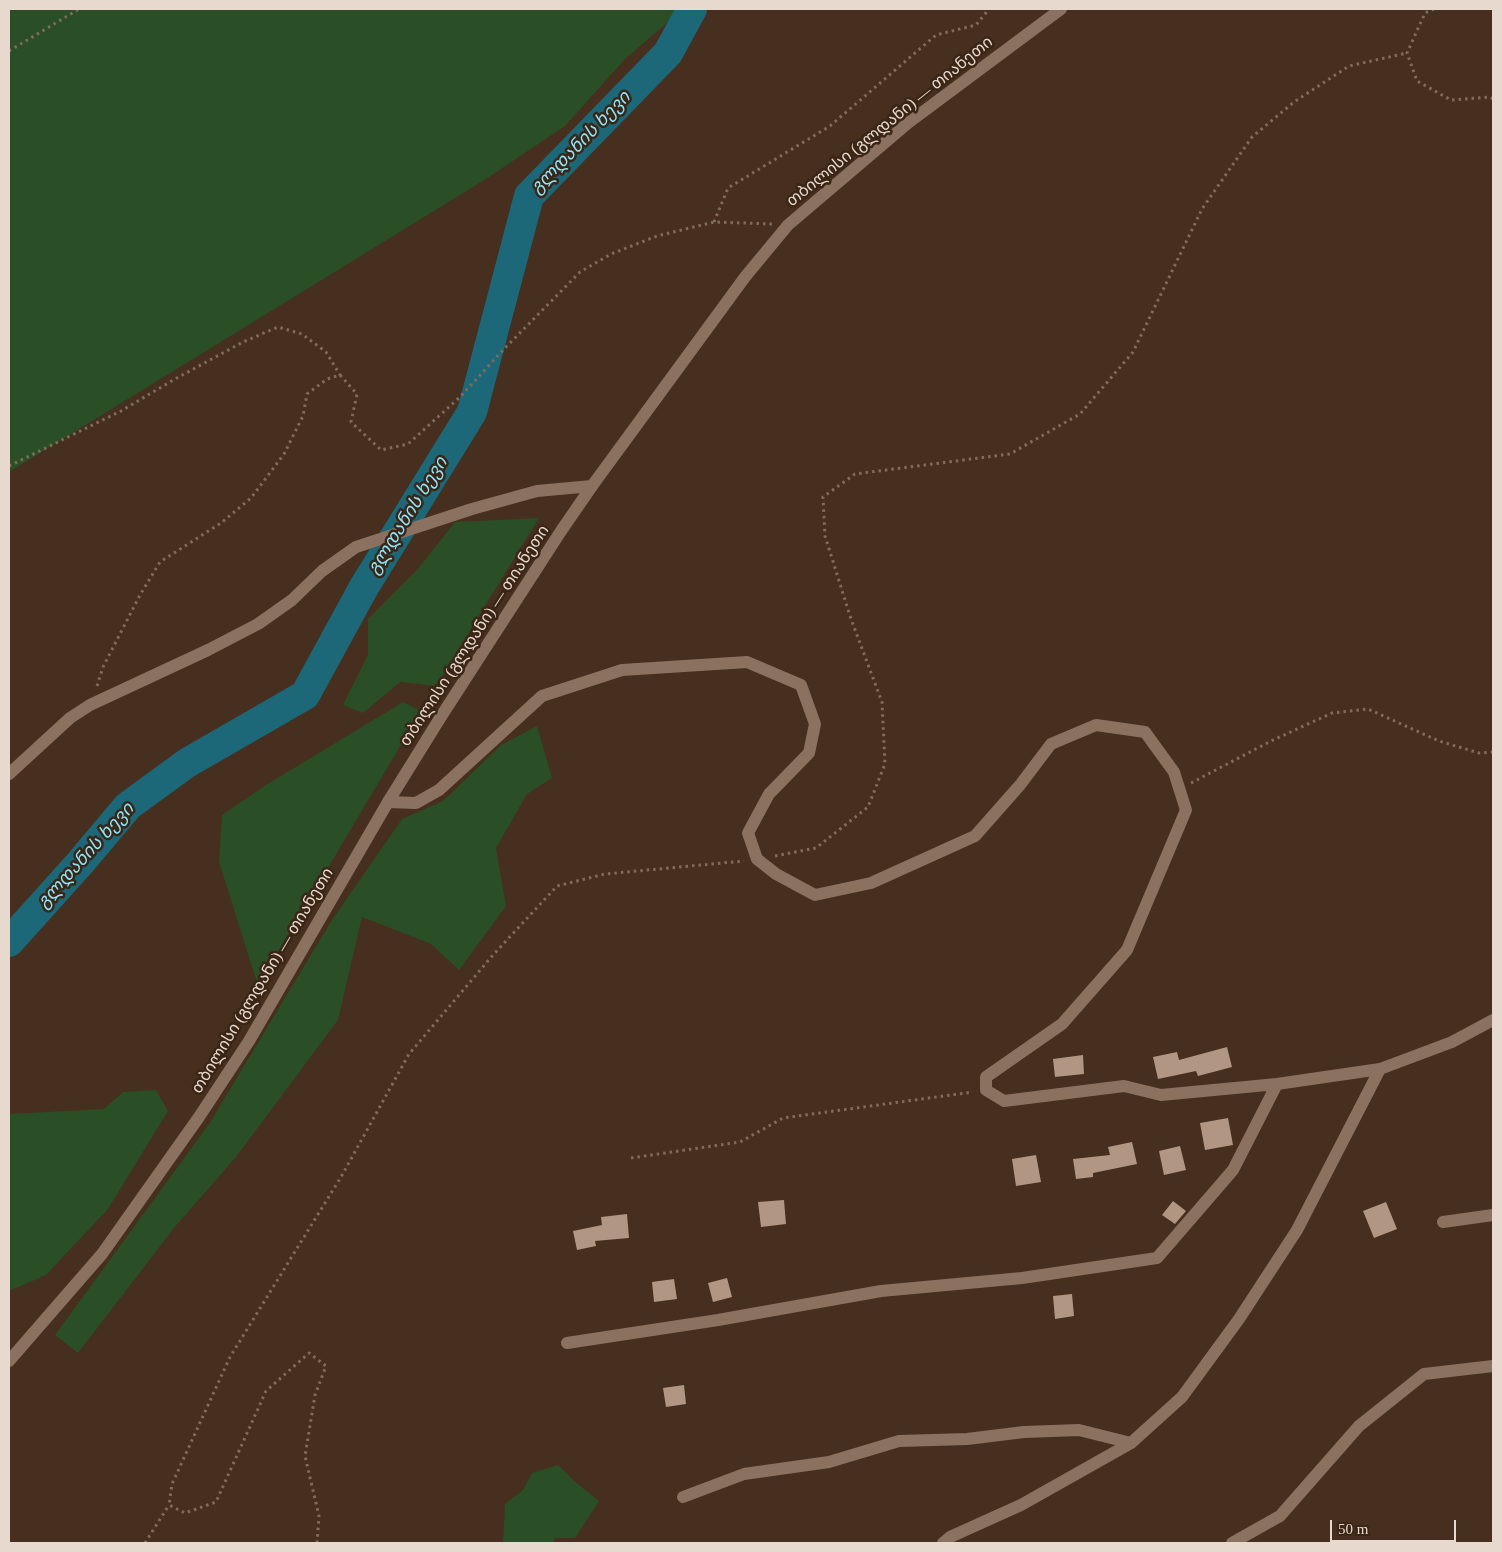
<!DOCTYPE html>
<meta charset="utf-8">
<style>
body{margin:0}
#map{position:relative;width:1502px;height:1552px;overflow:hidden;background:#462f1f;font-family:"Times New Roman",serif}
canvas{display:block}
.frame{position:absolute;inset:0;border:10px solid #e8d9cf;pointer-events:none}
.scale{position:absolute;left:1330px;top:1520px;width:126px;height:22px;box-sizing:border-box;border:2px solid #e8d9cf;border-top:0;padding-left:6px;font-size:15px;line-height:18px;white-space:nowrap;color:#e8d9cf;-webkit-text-stroke:4px #3b2515;paint-order:stroke}
</style>
<div id="map">
<canvas width="1502" height="1552"></canvas>
<div class="frame"></div>
<div class="scale">50 m</div>
</div>
<script>
const ctx = document.querySelector('canvas').getContext('2d');
ctx.lineJoin = 'round';
function paint(path, color) { ctx.fillStyle = color; ctx.fill(path, 'evenodd'); }
const poly = rows => new Path2D(rows.map(r => 'M' + r).join(''));
function stroke(path, color, width, dash) { ctx.strokeStyle = color; ctx.lineWidth = width; ctx.lineCap = dash ? 'butt' : 'round'; ctx.setLineDash(dash || []); ctx.stroke(path); }
function label(font, color, halo, rows, align = 'center') {
  ctx.font = font + ' "Times New Roman","Noto Sans Georgian",serif'; ctx.lineWidth = 5; ctx.setLineDash([]); ctx.textBaseline = 'middle'; ctx.strokeStyle = halo; ctx.fillStyle = color; for (const [text, x, y, turn = 0] of rows) {
    ctx.save(); ctx.translate(x, y); ctx.rotate((+turn || 0) * Math.PI / 180); ctx.textAlign = isNaN(turn) ? turn : align; if (halo) ctx.strokeText(text, 0, 0); ctx.fillText(text, 0, 0); ctx.restore();
  }
}
paint(poly([
 [9,9,683,9,625,59,565,126,486,179,9,472],
 [539,518,436,686,400,682,363,713,343,705,368,655,368,619,417,570,455,522],
 [403,702,421,711,258,986,219,862,222,815,266,785],
 [537,726,552,778,527,794,496,848,506,906,459,970,431,944,362,917,338,1020,236,1157,174,1228,78,1353,55,1335,209,1124,332,920,402,819,443,801,501,745],
 [156,1090,168,1111,108,1209,46,1275,9,1291,9,1114,104,1109,123,1092],
 [558,1465,574,1481,599,1501,575,1538,555,1538,553,1543,503,1543,505,1504,523,1490,532,1473]
]), '#2a4e25');
stroke(poly([
 [9,942,80,863,128,806,187,763,305,695,364,587,472,412,529,196,668,53,692,9]
]), '#1c6879', 30);
paint(poly([
 [1227,1047,1232,1067,1198,1076,1196,1071,1158,1079,1153,1057,1177,1052,1179,1060],
 [1083,1055,1084,1074,1055,1077,1053,1059],
 [1228,1118,1233,1145,1205,1150,1200,1123],
 [1132,1142,1137,1164,1093,1173,1093,1177,1076,1179,1073,1159,1110,1155,1108,1147],
 [1180,1146,1186,1170,1164,1175,1159,1151],
 [1036,1155,1041,1182,1016,1186,1012,1159],
 [784,1200,786,1224,761,1227,758,1202],
 [1173,1201,1186,1211,1175,1224,1162,1215],
 [1386,1202,1397,1229,1374,1238,1363,1211],
 [627,1214,629,1238,595,1241,596,1246,577,1250,573,1231,602,1225,601,1217],
 [727,1278,732,1297,713,1302,708,1283],
 [674,1279,677,1299,654,1302,652,1282],
 [1072,1294,1074,1316,1055,1319,1053,1296],
 [684,1385,686,1404,666,1407,663,1388]
]), '#b29684');
stroke(poly([
 [1434,9,1425,13,1407,53,1417,81,1451,100,1490,97,1493,99],
 [9,51,79,9],
 [714,222,728,188,830,126,936,35,976,25,989,9],
 [9,466,121,411,175,379,243,342,278,327,302,334,326,352,340,375],
 [97,686,103,667,140,595,160,562,221,523,251,498,284,454,303,416,307,394,327,379,340,375,357,394,351,422,381,450,408,444,460,397,504,349,580,272,611,254,657,236,714,222,772,224],
 [1191,783,1271,741,1332,713,1368,709,1439,741,1479,753,1493,752],
 [775,856,816,848,868,807,885,764,882,702,851,619,825,536,823,497,855,474,1010,454,1080,414,1133,352,1202,209,1252,137,1294,102,1349,66,1407,53],
 [631,1158,740,1142,783,1118,973,1092],
 [145,1543,169,1505],
 [317,1543,319,1516,305,1456,315,1395,326,1366,309,1353,266,1391,216,1502,185,1513,169,1505,172,1484,230,1357,341,1177,409,1054,493,955,557,886,605,874,744,861]
]), '#806c5e', 3, [2.5, 4]);
stroke(poly([
 [9,774,70,718,90,705,208,650,258,624,292,600,322,571,356,547,472,509,537,491,592,486],
 [388,802,416,803,439,790,542,696,622,670,747,662,801,685,815,724,809,753,769,794,748,833,757,859,776,874,815,895,871,883,975,836,1020,785,1051,744,1096,725,1145,732,1174,772,1186,810,1127,950,1062,1024,986,1077,986,1090,1004,1101,1124,1086,1161,1095,1277,1084,1380,1069],
 [1443,1222,1493,1215],
 [567,1343,718,1320,881,1291,1022,1278,1157,1258,1233,1170,1277,1084],
 [683,1497,744,1474,829,1462,899,1441,967,1439,1024,1432,1079,1430,1131,1443],
 [943,1543,950,1537,1021,1505,1131,1443,1182,1397,1239,1319,1297,1230,1380,1069,1452,1042,1493,1020],
 [1232,1543,1280,1516,1359,1426,1424,1374,1493,1366]
]), '#8b7160', 12);
stroke(poly([
 [9,1361,102,1254,199,1117,249,1041,388,802,442,715,561,531,592,486,745,277,788,225,908,123,1061,9]
]), '#8b7160', 12);
label('16px', '#e8d9cf', '#3b2515', [
 ["თბილისი (გლდანი) — თიანეთი",890,122,-39],
 ["თბილისი (გლდანი) — თიანეთი",475,636,-57],
 ["თბილისი (გლდანი) — თიანეთი",263,981,-59]
]);
label('italic 18px', '#89e6fe', '#3b2515', [
 ["გლდანის ხევი",581,143,-46],
 ["გლდანის ხევი",408,516,-58],
 ["გლდანის ხევი",86,856,-48]
]);
</script>
